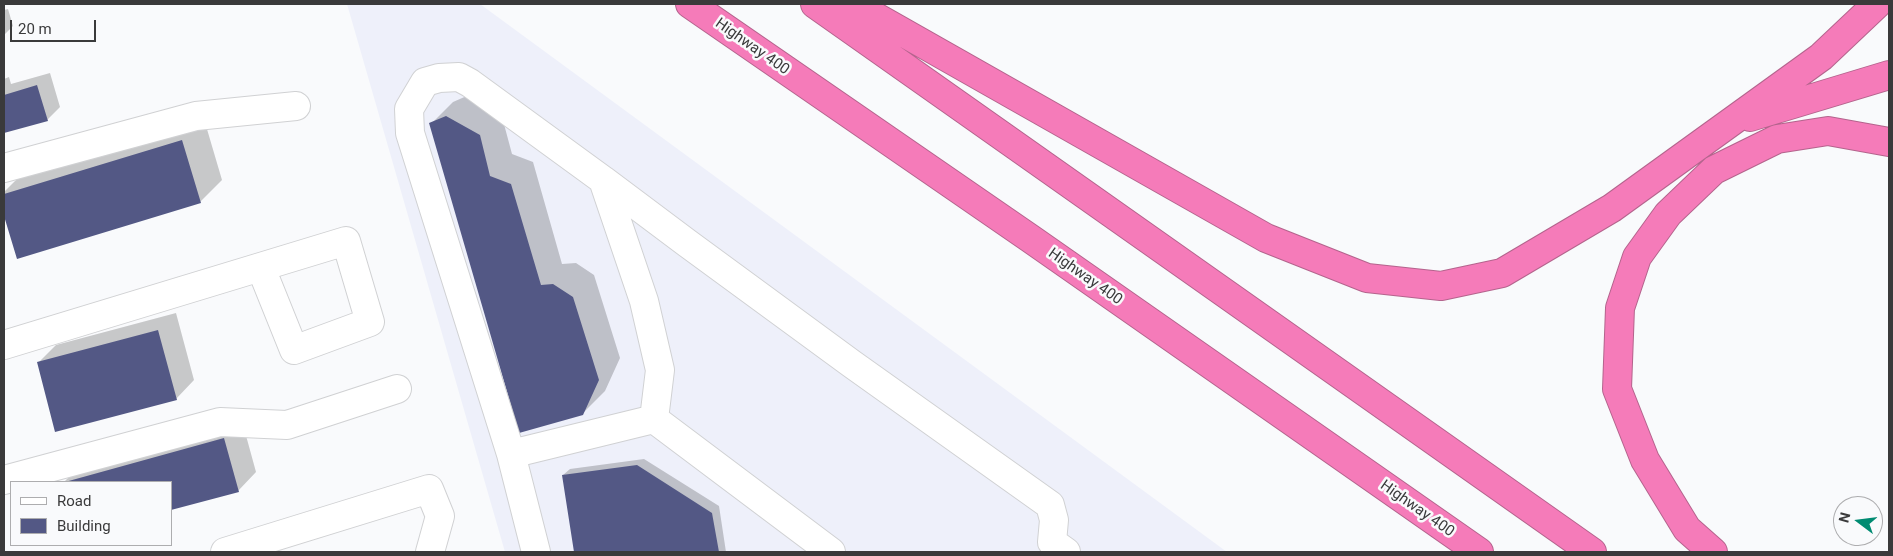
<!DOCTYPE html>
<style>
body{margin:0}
#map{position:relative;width:1893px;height:556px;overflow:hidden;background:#f9fafc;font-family:Roboto,sans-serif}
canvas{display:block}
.frame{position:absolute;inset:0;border:5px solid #3a3a3b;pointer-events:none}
.legend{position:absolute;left:10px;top:481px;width:162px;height:65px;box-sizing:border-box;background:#f9fafc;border:1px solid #adadaf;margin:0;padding:6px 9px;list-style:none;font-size:15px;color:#3a3a3b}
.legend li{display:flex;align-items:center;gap:10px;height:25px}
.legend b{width:25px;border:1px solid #adadaf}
.north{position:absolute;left:1833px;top:496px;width:50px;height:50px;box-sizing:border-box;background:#f9fafc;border:1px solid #adadaf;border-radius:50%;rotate:285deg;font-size:14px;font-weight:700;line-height:20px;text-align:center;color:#3a3a3b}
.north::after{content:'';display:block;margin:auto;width:18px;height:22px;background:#008b72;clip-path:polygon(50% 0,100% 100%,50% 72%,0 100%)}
.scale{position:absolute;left:10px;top:20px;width:86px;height:22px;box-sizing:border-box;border:2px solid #3a3a3b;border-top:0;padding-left:6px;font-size:15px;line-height:18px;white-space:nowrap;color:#3a3a3b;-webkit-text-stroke:4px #f9fafc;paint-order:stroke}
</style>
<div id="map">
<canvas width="1893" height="556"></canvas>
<div class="frame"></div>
<ul class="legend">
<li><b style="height:6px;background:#fff"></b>Road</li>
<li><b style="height:14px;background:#535885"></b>Building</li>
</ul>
<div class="north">N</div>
<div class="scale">20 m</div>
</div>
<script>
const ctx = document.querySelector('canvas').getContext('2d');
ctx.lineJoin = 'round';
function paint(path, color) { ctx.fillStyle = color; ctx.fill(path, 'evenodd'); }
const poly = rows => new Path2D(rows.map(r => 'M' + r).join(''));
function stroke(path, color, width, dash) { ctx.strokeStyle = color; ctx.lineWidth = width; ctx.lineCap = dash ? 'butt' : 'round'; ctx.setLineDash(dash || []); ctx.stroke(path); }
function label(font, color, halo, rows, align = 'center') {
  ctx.font = font + ' Roboto,sans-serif'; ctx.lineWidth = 5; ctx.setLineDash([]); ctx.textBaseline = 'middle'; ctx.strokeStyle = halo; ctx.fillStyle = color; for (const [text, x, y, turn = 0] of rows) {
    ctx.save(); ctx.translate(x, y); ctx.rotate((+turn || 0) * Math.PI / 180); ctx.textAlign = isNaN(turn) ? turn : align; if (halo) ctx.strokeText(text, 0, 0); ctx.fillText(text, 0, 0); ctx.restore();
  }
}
paint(poly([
 [347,4,480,4,1227,552,505,552]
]), '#eef0fa');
paint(poly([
 [8,9,13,26,4,35,4,10],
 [50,73,60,107,47,120,4,132,4,79,9,77,11,84],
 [469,95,501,113,512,154,533,162,562,264,576,263,594,275,620,358,605,391,582,414,431,124,453,102],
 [204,119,222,180,200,202,17,257,4,212,4,192,21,175],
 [176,313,194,380,176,399,38,363,56,345],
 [242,421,256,472,238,491,171,482,64,482,81,465],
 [644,459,719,506,726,552,576,552,563,475,570,469]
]), '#0003');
paint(poly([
 [37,85,48,121,4,133,4,95],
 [446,116,480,135,490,176,511,184,541,285,553,284,573,297,599,380,583,415,519,433,429,123],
 [182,140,201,203,17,259,4,216,4,194],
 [158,330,177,400,55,432,37,362],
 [224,438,239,492,171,510,171,482,65,482],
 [637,465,712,513,719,552,574,552,562,475]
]), '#535885');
const minor = poly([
 [4,168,196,116,296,106],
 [4,345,346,241,370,322,294,350,261,268],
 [654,419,831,552],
 [511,454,410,133,409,109,425,82,439,78,459,77,470,83,603,180],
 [4,480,220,422,287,425,397,389],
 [225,552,429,489,440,516,430,552],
 [536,552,511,454,654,419,660,370,644,301,603,180,687,243,852,364,1050,505,1054,520,1052,542,1066,552]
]);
const highway = poly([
 [690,4,1031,239,1479,552],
 [815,4,1592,552],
 [853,4,1266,238,1367,278,1441,286,1502,273,1612,208,1821,57,1877,4],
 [1750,117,1889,75],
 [1713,552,1687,529,1645,460,1617,389,1620,308,1637,257,1668,214,1714,170,1777,139,1828,131,1889,142]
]);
stroke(minor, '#d0d1d3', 30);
stroke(highway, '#b4648d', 30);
stroke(minor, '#fff', 28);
stroke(highway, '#f57bb9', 28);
label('15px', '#3a3a3b', '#f9fafc', [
 ["Highway 400",752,47,35],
 ["Highway 400",1085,277,35],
 ["Highway 400",1417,509,35]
]);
</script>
